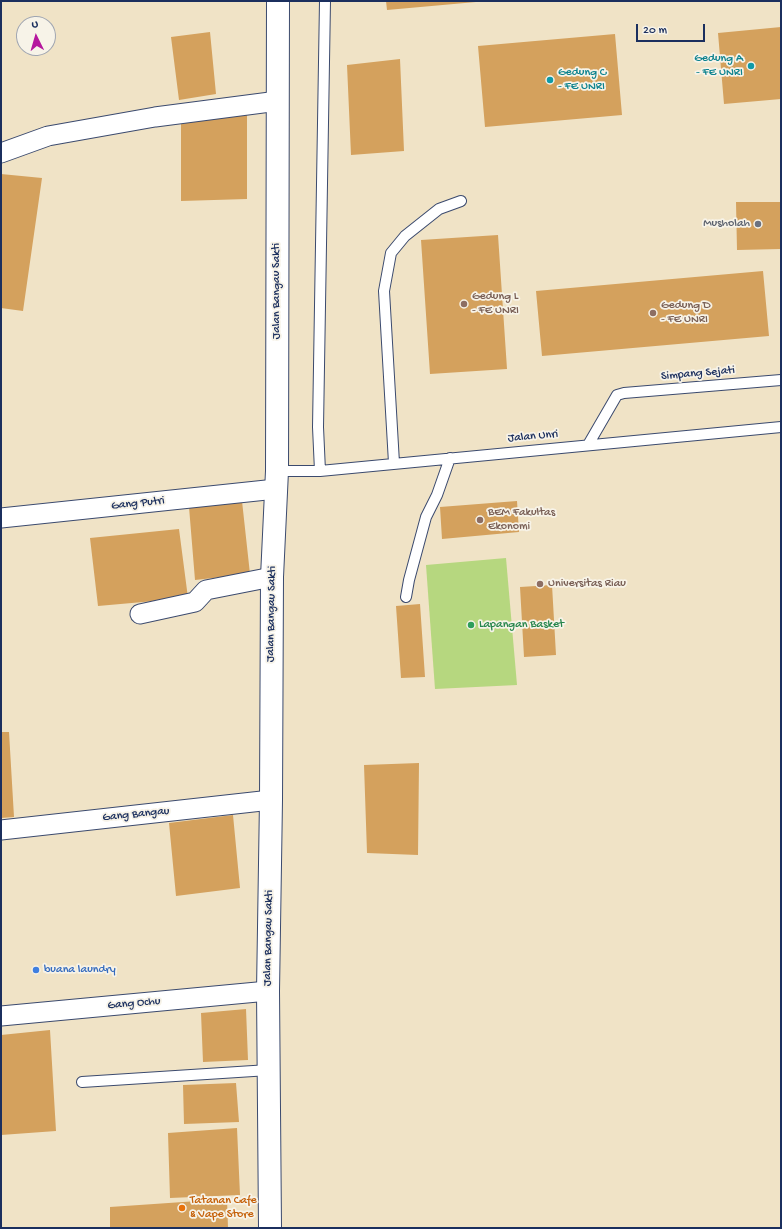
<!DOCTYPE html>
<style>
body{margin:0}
#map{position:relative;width:782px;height:1229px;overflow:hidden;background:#f0e3c6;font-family:"Gochi Hand",sans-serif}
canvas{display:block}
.frame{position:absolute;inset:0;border:2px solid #1b2f5e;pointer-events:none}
.north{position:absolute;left:16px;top:16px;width:40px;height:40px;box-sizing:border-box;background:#f7f3e8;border:1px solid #9fa5b1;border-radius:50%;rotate:355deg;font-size:11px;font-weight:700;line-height:16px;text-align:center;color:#1b2f5e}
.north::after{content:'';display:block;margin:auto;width:14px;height:18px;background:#b5179e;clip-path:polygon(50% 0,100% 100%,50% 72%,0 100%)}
.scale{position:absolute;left:636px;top:24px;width:69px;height:18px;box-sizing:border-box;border:2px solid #1b2f5e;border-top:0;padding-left:5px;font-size:12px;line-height:14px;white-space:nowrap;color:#1b2f5e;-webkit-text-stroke:3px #f7f3e8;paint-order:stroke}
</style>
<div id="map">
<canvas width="782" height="1229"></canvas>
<div class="frame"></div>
<div class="north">U</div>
<div class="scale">20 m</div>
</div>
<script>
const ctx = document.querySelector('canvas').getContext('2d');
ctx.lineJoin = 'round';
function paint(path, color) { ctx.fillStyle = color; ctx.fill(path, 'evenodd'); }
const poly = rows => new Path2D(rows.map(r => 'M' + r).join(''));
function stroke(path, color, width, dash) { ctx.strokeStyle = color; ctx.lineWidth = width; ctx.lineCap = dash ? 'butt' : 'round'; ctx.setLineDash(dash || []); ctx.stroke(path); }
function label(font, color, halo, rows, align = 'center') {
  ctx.font = font + ' "Gochi Hand",sans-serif'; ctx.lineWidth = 3.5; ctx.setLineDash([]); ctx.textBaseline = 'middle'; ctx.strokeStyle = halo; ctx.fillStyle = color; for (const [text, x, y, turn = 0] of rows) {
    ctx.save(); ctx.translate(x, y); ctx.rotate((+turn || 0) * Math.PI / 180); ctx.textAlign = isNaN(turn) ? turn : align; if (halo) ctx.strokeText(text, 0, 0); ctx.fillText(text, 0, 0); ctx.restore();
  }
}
paint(poly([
 [506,558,517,685,435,689,426,565]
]), '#b6d77f');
paint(poly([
 [386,1,476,1,476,2,387,10],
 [781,27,781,99,724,104,718,33],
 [210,32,216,94,179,100,171,37],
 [615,34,622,115,485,127,478,46],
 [400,59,404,151,351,155,347,65],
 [247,112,247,199,181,201,181,124],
 [1,174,42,178,23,311,1,308],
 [736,202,780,202,781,249,737,250],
 [498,235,507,369,430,374,421,240],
 [763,271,769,336,542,356,536,291],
 [242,501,250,574,195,580,189,507],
 [517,501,519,532,442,539,440,507],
 [179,529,188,598,98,606,90,538],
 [552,585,556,655,524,657,520,587],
 [420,604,425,677,401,678,396,606],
 [1,732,9,732,14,817,1,818],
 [419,763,418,855,367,853,364,765],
 [233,815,240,888,176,896,169,823],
 [246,1009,248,1060,203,1062,201,1013],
 [50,1030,56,1131,1,1135,1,1035],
 [236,1083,239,1122,184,1124,183,1085],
 [237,1128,240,1195,170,1198,168,1133],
 [227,1199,228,1228,110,1228,110,1207]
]), '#d4a15d');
const service = poly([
 [588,445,617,395,624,393,781,380],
 [394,463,384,291,391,253,405,236,439,209,461,201],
 [277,471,320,471,781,427],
 [320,471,318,427,325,1],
 [406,597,409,580,426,517,437,495,450,458],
 [82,1082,269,1070]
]);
const minor = poly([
 [1,153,48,136,155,117,278,101],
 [1,518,276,489],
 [140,614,195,602,206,590,272,577],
 [1,830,271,800],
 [1,1016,268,991]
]);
const tertiary = poly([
 [270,1228,268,991,271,800,272,577,277,471,278,1]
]);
stroke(service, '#3b4a6e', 12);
stroke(minor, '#3b4a6e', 21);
stroke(tertiary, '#3b4a6e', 24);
stroke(service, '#fff', 10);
stroke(minor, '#fff', 19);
stroke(tertiary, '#fff', 22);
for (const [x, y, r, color] of [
 [751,66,4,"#0f9aa8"],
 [550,80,4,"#0f9aa8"],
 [758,224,4,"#6b7280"],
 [464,304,4,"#8d6e63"],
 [653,313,4,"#8d6e63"],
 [480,520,4,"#8d6e63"],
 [540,584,4,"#8d6e63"],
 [471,625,4,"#2e9e5b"],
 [36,970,4,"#3f7fe0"],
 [182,1208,4,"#e8710a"]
]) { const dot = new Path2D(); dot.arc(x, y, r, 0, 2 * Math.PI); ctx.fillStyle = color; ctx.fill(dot); stroke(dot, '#f7f3e8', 1.5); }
label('12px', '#0d838f', '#f7f3e8', [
 ["Gedung A",743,59],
 ["- FE UNRI",743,73],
 ["Gedung C",558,73,"left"],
 ["- FE UNRI",558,87,"left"]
], 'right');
label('12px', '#5b616d', '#f7f3e8', [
 ["Musholah",750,224]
], 'right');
label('12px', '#1b2f5e', '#f7f3e8', [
 ["Jalan Bangau Sakti",277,291,-90],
 ["Simpang Sejati",698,374,-5],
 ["Jalan Unri",533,437,-5],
 ["Gang Putri",138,504,-6],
 ["Jalan Bangau Sakti",272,614,-89],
 ["Gang Bangau",136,815,-6],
 ["Jalan Bangau Sakti",269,938,-89],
 ["Gang Ochu",134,1004,-5]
]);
label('12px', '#785e54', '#f7f3e8', [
 ["Gedung L",472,297],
 ["- FE UNRI",472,311],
 ["Gedung D",661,306],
 ["- FE UNRI",661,320],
 ["BEM Fakultas",488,513],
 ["Ekonomi",488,527],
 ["Universitas Riau",548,584]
], 'left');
label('12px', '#27864d', '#f7f3e8', [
 ["Lapangan Basket",479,625]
], 'left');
label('12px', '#366cbe', '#f7f3e8', [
 ["buana laundry",44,970]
], 'left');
label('12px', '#c56008', '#f7f3e8', [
 ["Tatanan Cafe",190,1201],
 ["& Vape Store",190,1215]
], 'left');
</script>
